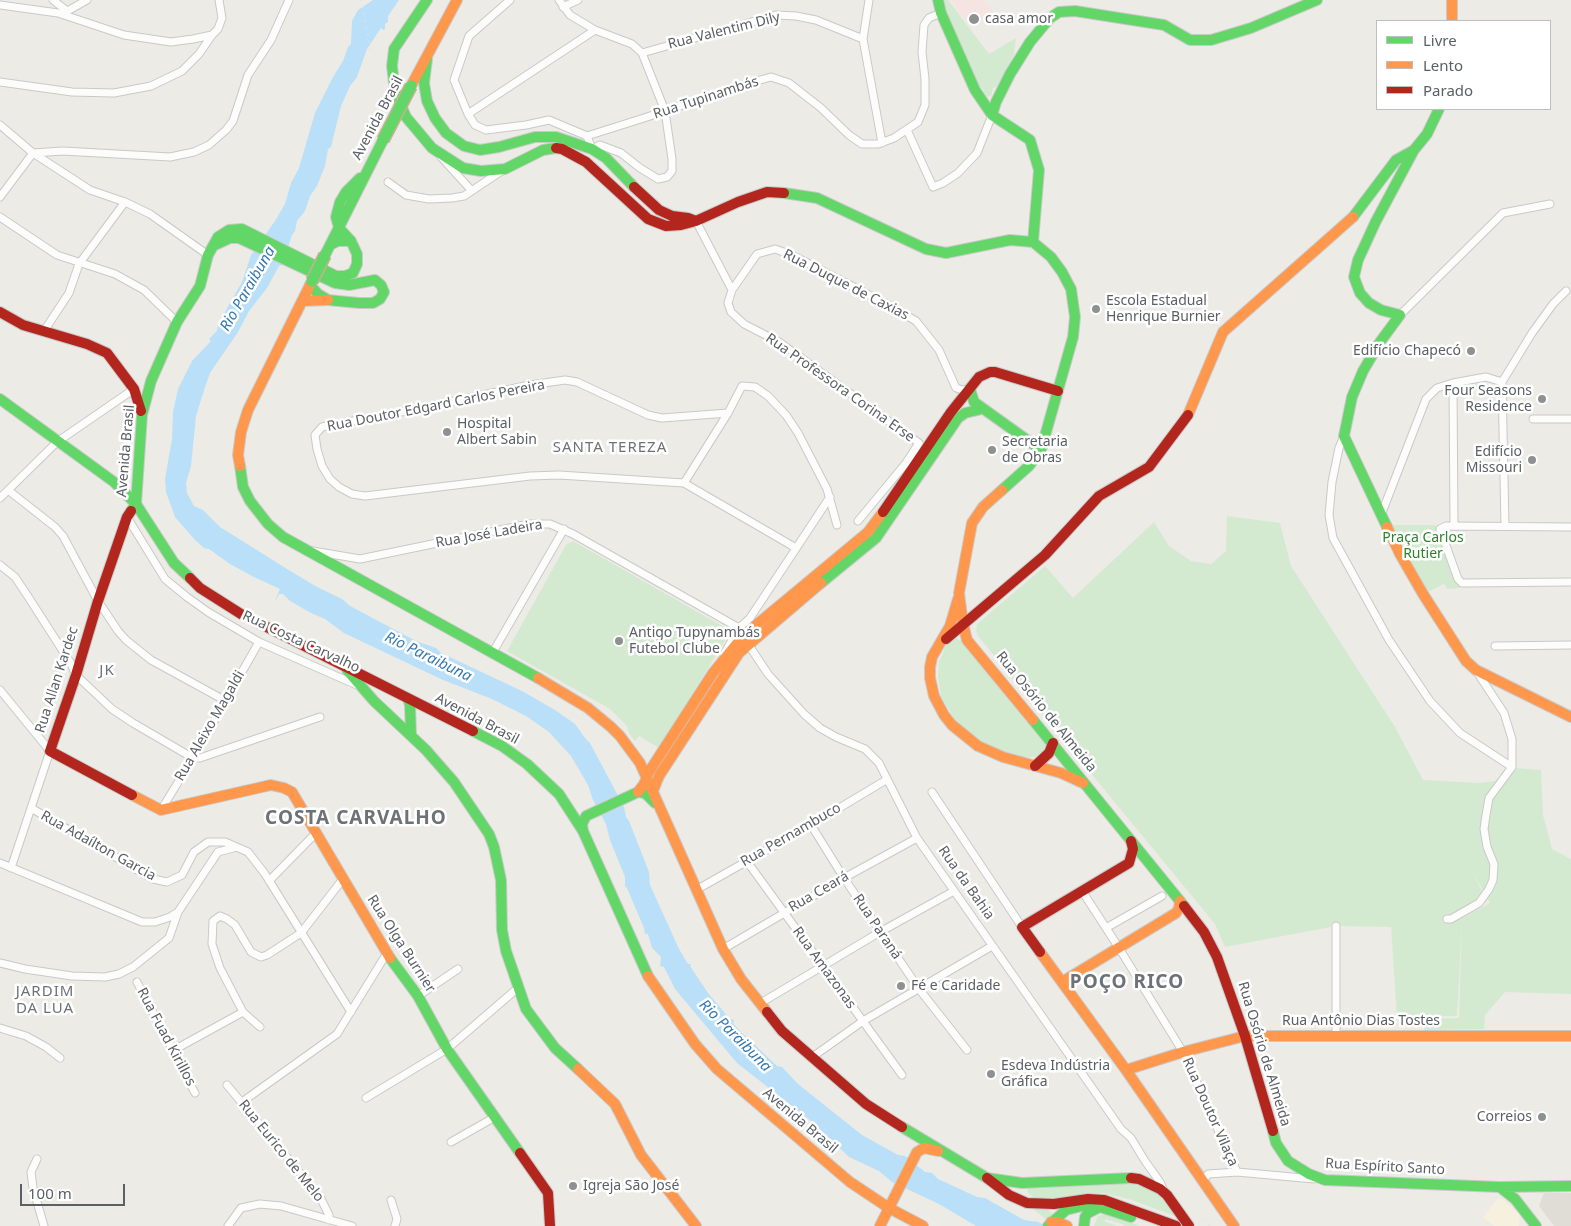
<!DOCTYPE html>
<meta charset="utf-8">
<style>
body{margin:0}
#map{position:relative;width:1571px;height:1226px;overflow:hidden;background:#ecebe6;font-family:"Noto Sans",sans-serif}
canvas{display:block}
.legend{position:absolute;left:1376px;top:20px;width:175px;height:90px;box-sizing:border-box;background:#fff;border:1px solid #bdbfc1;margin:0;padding:6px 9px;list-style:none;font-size:15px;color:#5b6065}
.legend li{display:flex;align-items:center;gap:10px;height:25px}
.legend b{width:25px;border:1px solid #bdbfc1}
.scale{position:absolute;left:20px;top:1184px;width:105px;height:22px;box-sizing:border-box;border:2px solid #5b6065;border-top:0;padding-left:6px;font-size:15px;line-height:18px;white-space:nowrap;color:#5b6065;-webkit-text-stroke:4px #fff;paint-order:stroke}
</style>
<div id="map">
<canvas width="1571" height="1226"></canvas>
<ul class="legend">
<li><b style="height:6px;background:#63d668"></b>Livre</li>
<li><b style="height:6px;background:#ff974d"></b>Lento</li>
<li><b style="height:6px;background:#b3261e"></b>Parado</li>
</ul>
<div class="scale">100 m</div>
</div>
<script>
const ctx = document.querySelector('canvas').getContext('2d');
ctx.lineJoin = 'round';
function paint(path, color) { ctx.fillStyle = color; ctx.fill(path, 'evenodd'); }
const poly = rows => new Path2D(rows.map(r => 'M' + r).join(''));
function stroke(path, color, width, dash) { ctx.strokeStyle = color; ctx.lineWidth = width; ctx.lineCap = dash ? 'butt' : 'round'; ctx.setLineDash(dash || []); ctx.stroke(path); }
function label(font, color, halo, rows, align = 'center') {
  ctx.font = font + ' "Noto Sans",sans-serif'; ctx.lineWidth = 5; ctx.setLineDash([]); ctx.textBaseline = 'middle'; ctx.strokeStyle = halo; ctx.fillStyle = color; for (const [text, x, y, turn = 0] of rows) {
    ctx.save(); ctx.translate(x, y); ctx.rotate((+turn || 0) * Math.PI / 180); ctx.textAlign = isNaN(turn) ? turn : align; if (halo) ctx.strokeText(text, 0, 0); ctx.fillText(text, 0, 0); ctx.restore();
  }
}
paint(poly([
 [1499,1197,1520,1214,1519,1226,1494,1226,1483,1217]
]), '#f6f0de');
paint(poly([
 [1544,1193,1571,1193,1571,1226,1554,1226,1539,1206]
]), '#dfddd6');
paint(poly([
 [951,0,984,0,994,12,971,27]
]), '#f5e4e2');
paint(poly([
 [941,0,948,0,989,54,1016,38,1014,54,1008,72,999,85,993,88,991,96,986,97,982,88,978,89],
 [1227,516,1280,523,1291,566,1395,727,1423,780,1479,783,1509,779,1517,768,1541,770,1543,815,1552,849,1571,859,1571,994,1505,992,1485,1015,1484,1029,1424,1030,1425,1019,1459,1018,1462,924,1457,1016,1397,1017,1391,927,1336,926,1225,947,1215,924,978,636,976,630,977,624,1045,566,1073,598,1154,522,1169,546,1191,561,1211,564,1226,551],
 [1472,871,1490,903,1463,918,1462,915,1487,901],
 [1387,525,1435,525,1460,588,1447,589,1444,584,1425,593],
 [573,541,731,631,659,748,639,736,635,741,629,733,627,726,610,709,507,651,566,545],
 [957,639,966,643,1047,745,1044,754,1034,757,1024,757,999,750,982,743,957,723,941,696,938,677,939,662,947,643,951,640],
 [1130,1182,1156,1191,1177,1217,1132,1200,1104,1193,1091,1193,1053,1200,1037,1200,1027,1192,1029,1187],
 [1032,1208,1046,1208,1053,1214,1047,1220],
 [1104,1214,1122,1219,1140,1226,1125,1226,1119,1223,1105,1219,1105,1222,1118,1226,1094,1226,1098,1216]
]), '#d4ead0');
paint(poly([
 [373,0,399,0,388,16,388,22,385,24,385,29,383,30,381,28,367,49,357,77,350,86,341,106,331,147,328,149,325,166,317,186,310,196,305,211,297,221,295,231,292,235,282,265,279,266,267,288,249,311,238,332,210,373,205,387,196,416,191,466,186,483,187,493,194,506,203,510,220,527,287,569,317,587,342,599,350,606,416,641,436,648,441,653,522,691,555,710,575,724,585,738,590,743,624,807,626,817,629,821,649,872,650,885,679,949,688,964,691,964,690,966,708,993,729,1018,734,1020,733,1023,738,1029,777,1066,782,1067,798,1084,862,1135,898,1155,905,1156,925,1172,932,1173,938,1179,977,1197,985,1198,1024,1220,1038,1222,1045,1226,976,1226,939,1204,892,1182,879,1171,849,1157,811,1121,737,1063,675,989,664,967,660,966,661,957,652,948,648,934,645,934,644,928,627,888,625,886,625,877,610,840,606,824,593,800,588,785,571,756,549,732,526,716,492,699,443,680,344,633,325,619,311,613,290,601,283,594,279,594,274,603,280,589,254,577,230,564,209,549,204,548,195,540,175,517,166,492,165,479,172,439,173,412,178,389,192,361,211,341,209,339,217,331,218,324,242,282,251,255,275,221,285,204,291,183,299,168,315,113,333,77,343,61,348,47,351,44,352,21,358,10]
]), '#b9e0f8');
const street = poly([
 [53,0,67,11],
 [510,0,469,36,454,80,468,114,475,125,486,130,526,125,549,120,587,136],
 [559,0,570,15,595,30,632,44,642,53,665,111,672,159,672,171,667,177,658,179,640,168,621,153,600,145,592,149,587,136,644,118,665,111,705,98,753,82,771,77,789,83,821,108,849,135,862,144,878,144,894,138,918,122,925,105,925,79,922,52,924,25,929,18,941,13],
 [869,0,863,39,882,143],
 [0,5,58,13,124,35,171,42,193,39,212,35],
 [563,7,578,0],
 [62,14,87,0],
 [642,53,776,15,796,16,816,20,863,39],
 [0,82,72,92,114,93,151,86,182,71,199,54,212,35,218,29,222,18,219,0],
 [468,114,595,30],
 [0,125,33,153,90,190,125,202,150,214,208,255],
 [907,130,933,187,943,183,958,173,977,153,992,115],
 [33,153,63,151,170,157,194,152,209,145,226,130,233,121,248,75,271,40,289,0],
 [441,157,472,191],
 [388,182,406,195,429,199,452,198,464,196,503,170],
 [0,197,33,153],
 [0,217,57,255,115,274,144,290,177,322],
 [696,221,732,290],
 [1400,315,1503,213,1550,204],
 [44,331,69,293,79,264,125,202],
 [1453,383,1454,526],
 [728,413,662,418,648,415,577,382,565,380,530,385,412,410,331,425,322,427,315,435,317,449,322,466,330,479,339,487,352,494,365,496,530,476,559,475,684,483,796,548],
 [1533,419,1571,419],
 [1344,436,1339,448,1332,482,1329,515,1333,538,1389,640,1430,701,1460,733,1512,767],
 [684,483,728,413,742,386,755,387,768,396,786,415,798,433,827,489,837,525],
 [8,490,55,527,63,536,98,601,118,631,126,640,151,660,224,700],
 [0,498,57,442,134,389],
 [1381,515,1426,399,1437,388,1453,383,1486,377,1502,382],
 [127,517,165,579,187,597,208,612,259,642,359,686],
 [858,521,906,463,919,443,779,342,744,324,731,312,728,303,732,290,757,254,775,249,792,255,885,303,916,321,939,350,956,388,963,390,970,389],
 [1505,526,1502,382,1532,333,1553,304,1566,291],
 [1571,527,1446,526,1440,529,1458,579,1462,583,1571,582],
 [313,551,360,559,529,524,550,524,573,534,739,628],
 [0,565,15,577,27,595,70,662,76,675,112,709,133,723,193,758,200,758,320,717],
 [748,644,768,674,804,714,820,728,836,737,865,749,879,763,917,838,1121,1129,1131,1138,1145,1161,1160,1182,1163,1189],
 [1495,646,1571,645],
 [493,652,564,529],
 [724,654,739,628,750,618,830,497],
 [0,690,50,751,11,868],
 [932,792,1022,927],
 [31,808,153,879,167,882,182,875,194,852,208,842,225,842,248,852,265,874,351,1012],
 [161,810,193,758,259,642],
 [811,825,844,878,919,989,967,1050],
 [746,860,902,1075],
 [0,863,142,922,155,922,170,917,178,912],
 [269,881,316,833],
 [696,890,811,825,886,780],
 [1082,891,1119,948,1183,1052,1237,1172],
 [1447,919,1451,919,1479,903,1489,889,1493,880,1494,864,1487,847,1484,829,1486,815,1489,798,1512,767,1512,739,1504,713,1477,672],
 [1336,926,1336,1036],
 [1106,928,1162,896],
 [723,949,844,878,917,838],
 [0,963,25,969,72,976,105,977,119,974,133,967,169,938,178,912,218,852,237,847],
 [137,982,195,1093],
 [418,996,458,969],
 [759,1004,880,932,954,891],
 [260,1027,243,1012,220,968,212,944,213,921,220,916,227,919,235,925,251,952,261,957,267,955,301,933,343,879],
 [0,1028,26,1036,46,1047,60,1058],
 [172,1051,243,1012],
 [811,1058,863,1021,992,946],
 [227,1085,320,1197,329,1215,329,1220],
 [366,1098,447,1049,519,987],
 [242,1102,337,1034,387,953],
 [451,1142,495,1117],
 [37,1159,31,1172,33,1188,44,1226],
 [1202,1182,1208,1174,1237,1172,1314,1179],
 [391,1200,397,1219,395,1226],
 [228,1226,241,1208,260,1204,281,1206,352,1226]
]);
const fast = poly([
 [427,0,394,49,392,66,395,91,406,117,432,148,463,168,481,171,505,169,543,150,556,148],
 [938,0,941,13,975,90,992,115,1030,140,1039,170,1033,242],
 [427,59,424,83,427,101,435,118,446,133,464,146,480,150,499,147,535,137,556,137,592,149,606,158,634,187],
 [992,115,996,102,1010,74,1030,42,1050,18,1059,12,1075,11,1164,25,1190,40,1211,40,1251,28,1317,0],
 [784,193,817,198,926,249,946,253,1010,240,1033,242],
 [1353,217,1396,160,1414,150],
 [351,241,339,228,336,217,340,202,346,192,360,178],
 [215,245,230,238,239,238,335,283,349,285,375,280,381,285,384,292,380,299,373,303,359,303,328,300,318,294,310,285],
 [325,255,383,140],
 [970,389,974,402,1041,450],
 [0,399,114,482,136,504,174,563,190,578],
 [240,466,243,487,250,501,268,524,283,537,538,678],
 [1002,490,1029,466,1041,450,1073,337,1075,317,1071,289,1062,272,1051,257,1033,242],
 [131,511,136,504,142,415,151,381,177,322,200,286,208,255,218,237,229,230,242,229,336,276,345,276,353,273,357,264,357,254,351,241,338,241,330,245],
 [1387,527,1344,436,1352,397,1363,371,1380,342,1400,315,1381,310,1369,303,1360,293,1354,277,1358,260,1376,221,1414,150,1427,134,1439,109],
 [821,583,876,538,958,418,965,413,982,409],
 [347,670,374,701,426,750,454,782,489,834,494,847,501,880,502,930,506,951,526,1009,555,1048,578,1069],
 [408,699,410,705,411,735],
 [1033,720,1184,906],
 [473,731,502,746,527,764,559,794,583,831],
 [390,958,418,996,447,1049,520,1153],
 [648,976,583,831,582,824,586,816,638,792,645,793,655,803],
 [902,1127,987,1178,1022,1183,1131,1178],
 [1273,1131,1276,1143,1288,1161,1309,1174,1325,1180,1500,1187,1571,1186],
 [1500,1187,1515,1199,1536,1226],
 [1048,1226,1066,1210,1082,1206,1100,1207,1131,1217],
 [1084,1226,1085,1217,1088,1213,1100,1207]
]);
const slow = poly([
 [1452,0,1452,21],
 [411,86,457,0],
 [302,301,328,300],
 [1188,415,1223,332,1353,217],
 [240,466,238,455,241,432,248,410,312,281],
 [1002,490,983,507,972,523,959,593,963,624,967,640,1033,720],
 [1387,527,1400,554,1423,594,1466,661,1476,670,1571,717],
 [958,599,950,626,932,657,930,667,930,678,934,696,944,715,952,725,978,746,1003,757,1061,773,1083,783],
 [538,678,588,708,611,727,620,736,640,763,723,949,741,979,767,1012],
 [653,791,659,776,739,653,821,583],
 [638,792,644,784,649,772,713,673,744,635,868,532,883,512],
 [132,795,161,810,271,785,284,788,292,792,390,958],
 [1040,952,1126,1070,1234,1226],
 [648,976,695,1044,717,1069,850,1182,889,1208,923,1226],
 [1062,982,1176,913,1179,908,1180,901],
 [578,1069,615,1104,641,1155,696,1226],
 [1126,1070,1183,1052,1245,1036,1571,1036],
 [889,1208,917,1152,924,1148,938,1151],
 [1051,1222,1058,1222,1067,1226],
 [880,1226,889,1208]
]);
const jam = poly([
 [556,148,562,149,586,162,648,219,666,226,681,225,696,221,738,202,767,192,784,193],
 [634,187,659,210,672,216,688,218,696,221],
 [0,312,23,325,87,344,107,353,134,389,141,411],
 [131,511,127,517,98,601,76,675,50,751,132,795],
 [883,512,951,412,979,377,990,372,995,372,1058,391],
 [190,578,200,588,241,614,473,731],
 [946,639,1045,555,1099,496,1149,467,1188,415],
 [1035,766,1049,753,1053,743],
 [1184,906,1204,932,1217,957,1245,1036,1273,1131],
 [1040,952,1022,927,1129,863,1133,849,1131,841],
 [767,1012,782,1031,866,1104,902,1127],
 [520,1153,548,1193,550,1226],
 [987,1178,1009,1195,1027,1203,1054,1204,1088,1199,1104,1200,1176,1226],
 [1131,1178,1139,1179,1160,1189,1167,1195,1189,1226]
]);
stroke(street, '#c9c9c8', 9);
stroke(fast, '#c9caca', 12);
stroke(slow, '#c9caca', 12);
stroke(jam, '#c9caca', 12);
stroke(street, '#fcfcfb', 7);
stroke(fast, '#63d668', 10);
stroke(slow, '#ff974d', 10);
stroke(jam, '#b3261e', 10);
stroke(poly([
 [361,0,371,53],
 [1205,1219,1210,1226]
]), '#e3e3e3', 2, [1, 6]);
const fastBridge = poly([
 [383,140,411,86],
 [312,281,325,255]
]);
stroke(fastBridge, '#c4b293', 14, []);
stroke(fastBridge, '#63d668', 11);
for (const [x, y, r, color] of [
 [974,19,6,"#8e9192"],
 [1096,309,5,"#8e9192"],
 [1471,351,5,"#8e9192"],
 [1542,399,5,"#8e9192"],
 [447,432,5,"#8e9192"],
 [992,450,5,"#8e9192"],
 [1532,460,5,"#8e9192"],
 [619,641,5,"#8e9192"],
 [901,986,5,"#8e9192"],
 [991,1074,5,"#8e9192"],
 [1542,1117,5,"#8e9192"],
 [573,1186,5,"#8e9192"]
]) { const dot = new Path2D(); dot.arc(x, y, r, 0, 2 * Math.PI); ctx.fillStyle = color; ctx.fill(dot); stroke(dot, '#fff', 2); }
label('14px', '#5b6065', '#fff', [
 ["casa amor",985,19],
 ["Escola Estadual",1106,301],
 ["Henrique Burnier",1106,317],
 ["Edifício Chapecó",1461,351,"right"],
 ["Four Seasons",1532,391,"right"],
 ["Residence",1532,407,"right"],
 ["Hospital",457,424],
 ["Albert Sabin",457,440],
 ["Secretaria",1002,442],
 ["de Obras",1002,458],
 ["Edifício",1522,452,"right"],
 ["Missouri",1522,468,"right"],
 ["Antigo Tupynambás",629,633],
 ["Futebol Clube",629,649],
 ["Fé e Caridade",911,986],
 ["Esdeva Indústria",1001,1066],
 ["Gráfica",1001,1082],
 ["Correios",1532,1117,"right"],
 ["Igreja São José",583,1186]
], 'left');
label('14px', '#5b6065', '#fff', [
 ["Rua Valentim Dily",724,31,-14],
 ["Rua Tupinambás",706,98,-18],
 ["Avenida Brasil",378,118,-62],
 ["Rua Duque de Caxias",846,285,27],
 ["Rua Professora Corina Erse",840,388,35],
 ["Rua Doutor Edgard Carlos Pereira",436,406,-11],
 ["Avenida Brasil",126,451,-85],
 ["Rua José Ladeira",489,534,-10],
 ["Rua Costa Carvalho",301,642,25],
 ["Rua Allan Kardec",57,680,-72],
 ["Rua Osório de Almeida",1046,712,51],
 ["Avenida Brasil",477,719,28],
 ["Rua Aleixo Magaldi",210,726,-60],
 ["Rua Pernambuco",791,835,-30],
 ["Rua Adaílton Garcia",98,846,29],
 ["Rua da Bahia",966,883,55],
 ["Rua Ceará",819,892,-30],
 ["Rua Paraná",877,927,56],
 ["Rua Olga Burnier",401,944,57],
 ["Rua Amazonas",824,968,54],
 ["Rua Antônio Dias Tostes",1361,1021],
 ["Rua Fuad Kirillos",166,1037,62],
 ["Rua Osório de Almeida",1264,1054,73],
 ["Rua Doutor Vilaça",1210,1112,66],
 ["Avenida Brasil",800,1121,40],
 ["Rua Eurico de Melo",281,1151,51],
 ["Rua Espírito Santo",1385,1167,3]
]);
label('14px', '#2e822d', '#fff', [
 ["Praça Carlos",1423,538],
 ["Rutier",1423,554]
]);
label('italic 15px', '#3679b0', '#fff', [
 ["Rio Paraibuna",248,289,-60],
 ["Rio Paraibuna",428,657,26],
 ["Rio Paraibuna",735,1036,45]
]);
ctx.letterSpacing = '1px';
label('15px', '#6c7277', '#fff', [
 ["SANTA TEREZA",610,448],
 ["JK",107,671],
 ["JARDIM",45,992],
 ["DA LUA",45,1009]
]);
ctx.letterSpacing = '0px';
ctx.letterSpacing = '1px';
label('bold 19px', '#6c7277', '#fff', [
 ["COSTA CARVALHO",356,819],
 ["POÇO RICO",1127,983]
]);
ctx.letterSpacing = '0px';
</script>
